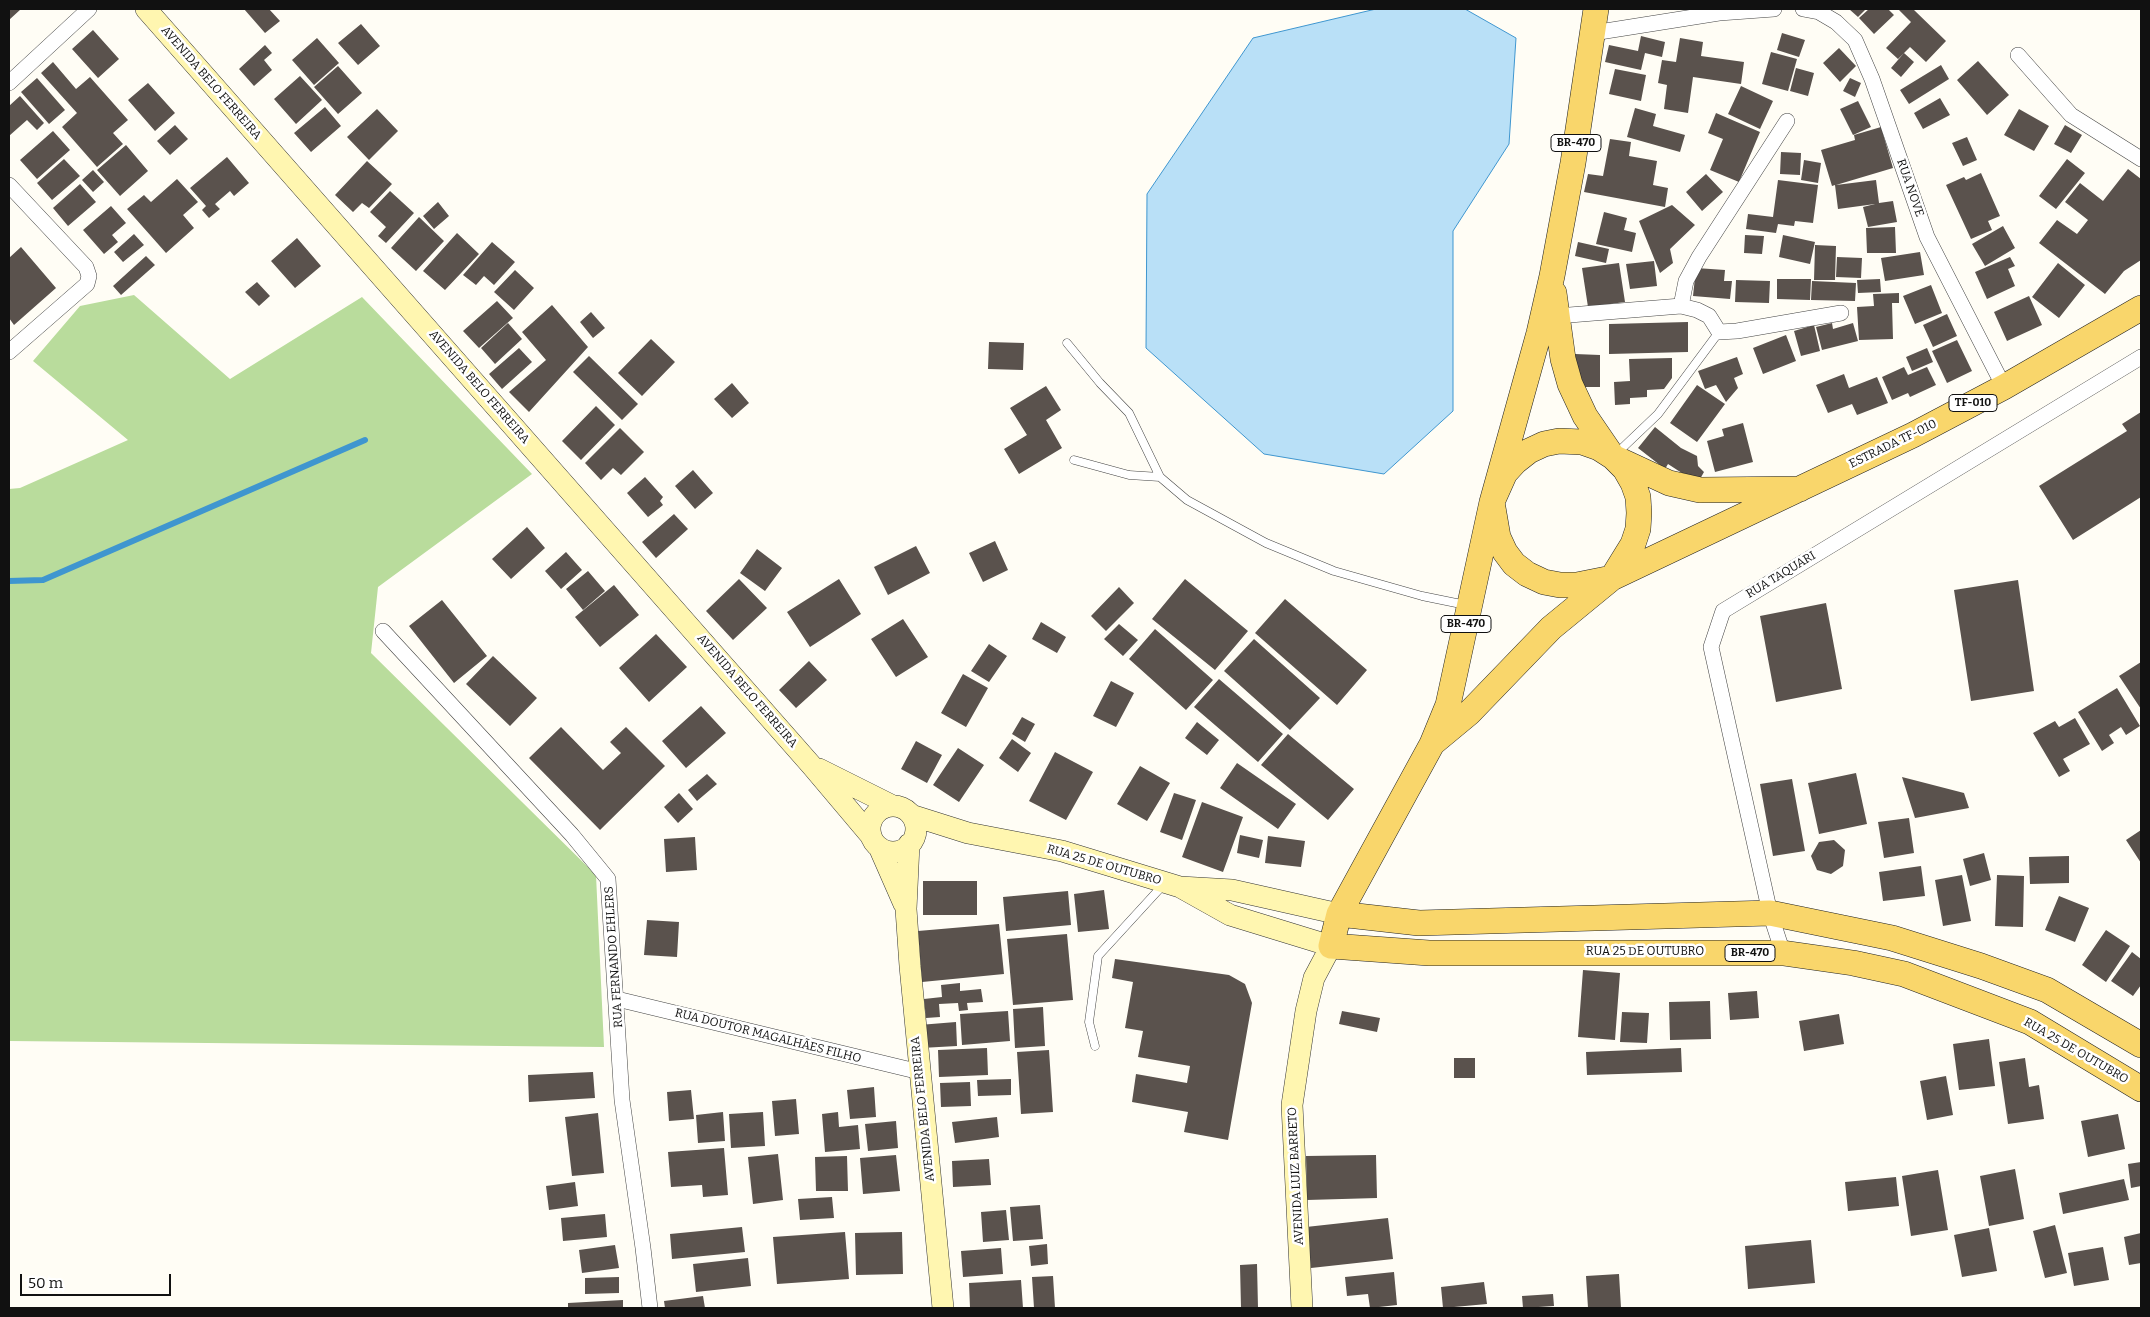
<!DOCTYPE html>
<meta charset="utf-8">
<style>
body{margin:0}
#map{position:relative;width:2150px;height:1317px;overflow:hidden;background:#fffdf5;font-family:Bitter,serif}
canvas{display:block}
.frame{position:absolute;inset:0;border:10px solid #111;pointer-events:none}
.scale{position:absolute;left:20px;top:1274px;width:151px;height:22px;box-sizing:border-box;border:2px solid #111;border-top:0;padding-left:6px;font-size:15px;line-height:18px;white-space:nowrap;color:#111;-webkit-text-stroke:4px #fff;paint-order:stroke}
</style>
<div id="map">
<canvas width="2150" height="1317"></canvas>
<div class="frame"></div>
<div class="scale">50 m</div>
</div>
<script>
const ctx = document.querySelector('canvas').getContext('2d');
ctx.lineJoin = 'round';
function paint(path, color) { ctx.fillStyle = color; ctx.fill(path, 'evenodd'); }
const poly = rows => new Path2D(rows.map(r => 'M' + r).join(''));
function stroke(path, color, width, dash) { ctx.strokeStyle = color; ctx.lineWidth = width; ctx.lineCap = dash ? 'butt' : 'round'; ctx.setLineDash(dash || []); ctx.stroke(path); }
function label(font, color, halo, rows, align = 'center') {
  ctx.font = font + ' Bitter,serif'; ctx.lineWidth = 5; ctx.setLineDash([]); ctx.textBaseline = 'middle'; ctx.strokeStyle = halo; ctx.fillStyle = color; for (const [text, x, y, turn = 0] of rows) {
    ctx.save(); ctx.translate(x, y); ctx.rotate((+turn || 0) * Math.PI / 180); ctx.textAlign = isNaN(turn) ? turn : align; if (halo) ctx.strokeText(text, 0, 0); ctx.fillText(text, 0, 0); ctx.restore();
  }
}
paint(poly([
 [134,295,230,379,362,297,532,474,378,587,371,653,596,875,604,1047,9,1041,9,489,20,488,128,440,33,361,80,306]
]), '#b9dc9c');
const water = poly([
 [1376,9,1465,9,1516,38,1509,144,1453,231,1453,411,1384,474,1264,454,1146,348,1147,194,1253,38,1376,9]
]);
paint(water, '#b9e0f7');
stroke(water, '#3f96cf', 1);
stroke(poly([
 [9,581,43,580,365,440]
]), '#3f96cf', 6);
paint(poly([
 [9,9,21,9,9,20],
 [244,9,269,9,280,21,265,33],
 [1849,9,1866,9,1858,17],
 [1869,9,1888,9,1894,15,1874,34,1859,18],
 [1900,9,1913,9,1946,41,1926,62,1910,47,1898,59,1886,48,1911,22,1899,10],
 [361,24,380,46,358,65,338,43],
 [93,30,119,59,98,78,72,49],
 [1782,33,1805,40,1799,57,1777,50],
 [1641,36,1665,42,1662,57,1645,53,1641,70,1605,62,1609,45,1638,51],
 [317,38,339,63,314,85,292,60],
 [1680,38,1703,42,1701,56,1744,62,1741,84,1693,77,1688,113,1664,109,1667,85,1658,83,1662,60,1676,62],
 [265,45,272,53,264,60,272,70,254,86,239,69],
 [1839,48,1856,66,1840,82,1823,63],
 [1771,52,1797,59,1788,91,1762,84],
 [1904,53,1914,62,1901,77,1891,68],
 [1978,61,2009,95,1987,115,1957,80],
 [53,62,76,89,90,77,128,120,113,133,123,144,97,167,62,127,77,113,41,73],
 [1941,65,1949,79,1909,104,1900,90],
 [338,66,362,93,338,114,314,87],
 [1796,68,1814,73,1808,96,1790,91],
 [1615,69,1646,75,1641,101,1609,94],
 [300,76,322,100,296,124,274,99],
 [37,78,65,110,49,124,21,92],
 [1850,78,1861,83,1855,97,1843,91],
 [148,83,175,113,155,131,128,100],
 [1741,86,1773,101,1760,129,1728,114],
 [20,96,44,123,37,130,27,120,9,136,9,106],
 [1940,98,1950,115,1923,129,1914,113],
 [1858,101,1871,127,1853,135,1840,109],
 [325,107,341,126,311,152,294,133],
 [1635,108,1656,114,1653,126,1685,135,1680,152,1627,137],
 [377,109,398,131,369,160,347,137],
 [2019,109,2049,126,2034,151,2004,135],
 [1716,113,1760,132,1739,182,1710,170,1723,139,1708,133],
 [175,125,188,139,170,155,157,141],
 [2065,125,2082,135,2071,153,2054,144],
 [1881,127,1893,168,1836,185,1876,180,1879,203,1893,201,1897,222,1868,227,1863,207,1875,204,1838,209,1835,185,1832,186,1821,150,1855,140,1854,135],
 [53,131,70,150,37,179,20,160],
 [1967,137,1977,160,1963,166,1952,143],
 [1610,139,1631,142,1629,156,1657,161,1653,185,1668,188,1665,207,1584,192,1588,174,1603,176],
 [126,145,148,171,120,196,97,170],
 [1781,152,1801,153,1800,175,1780,174],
 [227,157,249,183,234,196,230,191,215,204,220,209,209,218,202,210,206,206,190,188],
 [64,159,80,176,52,200,37,183],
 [2067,159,2085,173,2056,209,2039,196],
 [1804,160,1821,163,1818,183,1801,180],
 [367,161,392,184,369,208,362,203,353,212,335,195],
 [2128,169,2141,179,2141,260,2124,271,2105,294,2039,243,2057,220,2077,234,2088,220,2065,202,2080,183,2103,201],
 [93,170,104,182,93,192,82,180],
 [1981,173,2000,216,1988,221,1992,230,1971,239,1946,185,1964,177,1966,180],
 [1706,174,1723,192,1702,211,1686,192],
 [177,179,198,202,183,215,194,228,166,253,127,209,144,195,151,202],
 [1778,180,1818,185,1813,223,1795,221,1794,226,1778,224,1776,233,1746,229,1748,214,1773,217],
 [80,184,96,202,68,226,53,208],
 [390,191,414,213,386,243,378,236,386,227,370,212],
 [438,202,449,216,434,229,423,216],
 [1672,205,1695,225,1670,249,1673,263,1660,273,1639,221],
 [111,206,126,223,112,235,118,242,104,254,83,230],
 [1604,212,1627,218,1624,230,1636,233,1632,252,1596,244],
 [419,217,444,241,416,271,391,248],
 [2003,226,2015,248,1985,266,1972,244],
 [1895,227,1896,253,1867,253,1866,228],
 [457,233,479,254,445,290,423,271],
 [134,234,144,245,123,262,114,252],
 [1745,235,1764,236,1762,254,1744,253],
 [1783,235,1815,242,1810,264,1779,257],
 [297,238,321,266,295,288,271,261],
 [492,242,515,262,494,285,484,276,476,285,463,275],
 [1578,242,1609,249,1606,263,1575,256],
 [1815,245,1836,246,1835,280,1814,280],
 [21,247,56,288,14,325,9,318,9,258],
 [1920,252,1924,275,1885,281,1881,258],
 [146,256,155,265,121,295,113,286],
 [1837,257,1862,258,1861,278,1836,277],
 [2010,257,2015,266,2008,269,2015,286,1987,299,1975,272],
 [1654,261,1657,286,1630,289,1626,264],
 [1619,263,1625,302,1588,307,1582,268],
 [2058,263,2085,285,2059,318,2032,297],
 [1696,268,1725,270,1724,281,1732,281,1730,299,1693,296],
 [515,270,534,288,514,310,494,292],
 [1777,279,1811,279,1810,300,1777,299],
 [1880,279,1881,292,1858,293,1857,280],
 [1736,280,1770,281,1769,303,1735,302],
 [1812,281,1856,283,1855,301,1811,300],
 [257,282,270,296,259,306,245,292],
 [1931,285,1942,313,1915,324,1903,296],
 [1899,293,1899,303,1892,303,1893,339,1859,340,1857,307,1874,306,1873,294],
 [2029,296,2042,325,2007,341,1994,312],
 [497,301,513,318,479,348,463,331],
 [552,305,588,347,529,412,509,392,546,360,522,332],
 [591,312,605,328,593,338,580,322],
 [1947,314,1957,336,1933,347,1923,325],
 [1688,322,1688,352,1609,354,1609,324],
 [508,323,522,339,495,364,481,348],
 [1832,323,1833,329,1853,323,1858,341,1822,350,1816,327],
 [1814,325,1820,351,1801,356,1794,331],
 [1786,335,1796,361,1763,374,1753,348],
 [651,339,675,362,642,396,618,373],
 [1957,340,1972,371,1947,383,1932,351],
 [989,342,1024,343,1023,370,988,369],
 [519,348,532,362,502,389,489,374],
 [1927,348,1933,362,1912,371,1906,357],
 [1575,354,1600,355,1600,387,1574,387],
 [589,356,638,404,622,420,573,372],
 [1737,357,1743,374,1734,378,1738,388,1726,402,1716,385,1705,389,1698,371],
 [1672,358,1672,378,1664,389,1647,390,1647,397,1630,398,1630,404,1615,405,1614,382,1630,381,1629,359],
 [1904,367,1908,375,1927,367,1936,385,1910,397,1908,393,1892,400,1882,377],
 [1844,374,1849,388,1877,377,1888,403,1857,415,1852,404,1828,413,1816,385],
 [732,383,749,403,732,418,714,399],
 [1697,385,1725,404,1697,442,1670,423],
 [1046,386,1061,410,1046,420,1062,448,1019,474,1004,449,1027,435,1010,408],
 [596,406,615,425,581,460,562,441],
 [2141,412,2141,497,2073,540,2039,486,2127,431,2122,424],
 [1743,423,1753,462,1715,472,1707,441,1724,436,1722,429],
 [1655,427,1681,448,1697,456,1698,466,1704,472,1700,479,1688,477,1668,464,1665,469,1638,448],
 [620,428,644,452,621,475,613,468,601,480,585,463],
 [693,470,713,493,695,509,675,486],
 [645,477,663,497,660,501,663,505,648,517,627,493],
 [674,514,688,529,656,558,642,542],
 [527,527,545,548,511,579,492,559],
 [995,541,1008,570,983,582,969,553],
 [916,546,930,573,888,595,874,567],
 [757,549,782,568,765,591,740,573],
 [566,552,582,570,561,589,545,571],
 [588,571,605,591,583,610,566,589],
 [739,579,767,608,733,640,706,611],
 [839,579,861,614,810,647,787,612],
 [1185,579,1248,631,1215,670,1152,619],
 [2018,580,2034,691,1971,701,1954,590],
 [614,585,639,615,600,647,575,617],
 [1119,587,1134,603,1106,631,1091,616],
 [1285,599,1367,670,1337,705,1255,633],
 [442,600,487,656,454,683,409,626],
 [1826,603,1842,689,1776,702,1760,616],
 [903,619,928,657,896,677,871,639],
 [1041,622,1066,637,1057,653,1032,639],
 [1119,624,1138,640,1123,656,1104,639],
 [1155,629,1213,680,1186,710,1129,659],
 [656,634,687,667,649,702,619,668],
 [1254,639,1320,698,1290,730,1224,671],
 [989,644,1007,656,989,682,971,671],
 [493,656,537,698,510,726,466,684],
 [809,661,827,680,796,708,779,690],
 [2141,662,2141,709,2119,676],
 [963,674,988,688,966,727,941,713],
 [1219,679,1283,734,1258,762,1194,707],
 [1111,681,1134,693,1116,727,1093,716],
 [2117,688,2140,726,2126,735,2121,727,2109,735,2114,743,2102,751,2078,712],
 [701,706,726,733,686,768,662,741],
 [1022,717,1035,724,1025,742,1012,734],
 [2075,718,2090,744,2063,759,2070,771,2059,777,2033,733,2055,721,2059,727],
 [1197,722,1219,740,1207,755,1185,738],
 [561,727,603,770,621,753,610,742,626,727,665,766,600,830,529,758],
 [1288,734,1354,789,1328,820,1261,765],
 [1012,739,1031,753,1018,772,999,758],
 [916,741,942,755,927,783,901,769],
 [958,748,984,765,959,802,933,785],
 [1055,752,1093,772,1066,820,1029,801],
 [1237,763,1296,804,1278,829,1220,788],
 [1140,766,1170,783,1147,821,1117,804],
 [1856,773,1867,824,1819,834,1808,783],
 [707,774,717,784,697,801,688,790],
 [1902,777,1964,793,1969,808,1915,818],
 [1792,779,1805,851,1773,856,1760,784],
 [679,793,693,809,678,823,664,807],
 [1174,793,1196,800,1182,840,1160,832],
 [1202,802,1243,817,1223,872,1182,857],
 [1909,818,1914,853,1884,858,1878,822],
 [2141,830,2141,863,2126,840],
 [1240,835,1263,840,1259,858,1237,853],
 [1268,836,1305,841,1301,867,1265,863],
 [695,837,697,870,666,872,664,839],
 [1834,840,1845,850,1843,866,1831,874,1817,870,1811,856,1819,842],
 [1984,853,1991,880,1970,886,1963,859],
 [2069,856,2069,883,2030,884,2029,857],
 [1921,866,1925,896,1883,901,1879,872],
 [1962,875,1971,921,1943,926,1935,880],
 [1997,875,2024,876,2023,927,1995,926],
 [923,881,977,881,977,915,923,915],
 [1104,890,1109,929,1078,932,1074,894],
 [1068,891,1071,925,1006,931,1003,897],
 [2059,896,2089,908,2075,942,2045,930],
 [647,920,679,922,677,957,644,955],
 [999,924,1004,974,922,982,918,931],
 [2106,930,2130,946,2106,982,2082,965],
 [1067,934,1073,1000,1013,1005,1007,939],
 [2132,952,2141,959,2141,985,2133,996,2111,981],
 [1115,959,1229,975,1245,984,1252,1003,1228,1140,1184,1132,1188,1112,1132,1102,1136,1074,1187,1083,1190,1066,1138,1057,1143,1031,1125,1028,1133,982,1112,978],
 [1583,970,1620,973,1615,1040,1578,1037],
 [960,983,960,991,981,989,983,1002,967,1003,968,1010,959,1011,958,1003,939,1004,940,1017,926,1018,924,999,942,997,941,985],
 [1757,991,1759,1018,1730,1020,1728,993],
 [1710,1001,1711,1039,1670,1040,1669,1002],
 [1043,1007,1045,1046,1015,1048,1013,1009],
 [1008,1011,1010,1041,962,1045,960,1014],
 [1342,1011,1380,1018,1377,1032,1339,1024],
 [1622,1012,1649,1013,1647,1043,1620,1042],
 [1839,1014,1844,1044,1804,1051,1799,1021],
 [956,1022,957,1046,921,1048,919,1025],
 [1989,1039,1995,1086,1959,1090,1953,1044],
 [987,1048,988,1075,939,1077,938,1050],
 [1681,1048,1682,1072,1587,1075,1586,1052],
 [1049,1050,1053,1112,1021,1114,1017,1052],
 [1454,1058,1475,1058,1475,1078,1454,1078],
 [2025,1058,2029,1087,2039,1085,2044,1119,2008,1124,1999,1062],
 [593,1072,595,1098,529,1102,528,1075],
 [1946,1076,1953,1115,1927,1120,1920,1081],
 [1011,1079,1011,1095,978,1096,977,1080],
 [970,1082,971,1106,941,1107,940,1083],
 [874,1087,876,1117,850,1119,847,1090],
 [691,1090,694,1119,669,1121,667,1092],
 [796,1099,799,1134,775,1136,772,1101],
 [723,1112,725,1141,698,1143,696,1115],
 [763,1112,765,1146,731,1148,729,1114],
 [838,1112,839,1127,858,1125,860,1149,825,1152,822,1114],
 [598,1113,604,1173,572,1176,565,1117],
 [2118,1114,2125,1149,2088,1157,2081,1121],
 [997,1117,999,1137,955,1143,952,1122],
 [896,1121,898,1148,868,1151,865,1124],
 [724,1148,728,1195,703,1197,702,1185,671,1187,668,1152],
 [778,1154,783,1200,753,1204,748,1157],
 [896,1155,900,1191,863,1194,860,1158],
 [1376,1155,1377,1198,1307,1200,1306,1156],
 [847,1156,848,1191,816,1191,815,1157],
 [989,1159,991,1185,953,1187,952,1161],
 [2141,1162,2141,1186,2131,1188,2128,1164],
 [2015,1169,2024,1219,1989,1226,1980,1176],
 [1938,1170,1948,1230,1911,1236,1902,1176],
 [1896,1177,1899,1206,1848,1211,1845,1182],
 [2124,1179,2129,1200,2063,1214,2059,1193],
 [575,1182,578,1206,549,1210,546,1186],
 [832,1197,834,1218,800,1220,798,1199],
 [1040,1205,1043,1239,1013,1241,1010,1207],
 [1006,1210,1009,1240,983,1242,981,1212],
 [605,1214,607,1237,563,1241,561,1218],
 [1388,1218,1393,1259,1311,1268,1306,1227],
 [2055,1225,2067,1273,2045,1278,2033,1231],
 [742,1227,745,1252,672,1259,670,1234],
 [1989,1228,1997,1271,1962,1277,1954,1235],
 [845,1232,849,1279,777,1284,773,1237],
 [902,1232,903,1274,856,1275,855,1233],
 [2141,1233,2141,1263,2129,1265,2124,1237],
 [1811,1240,1815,1283,1748,1289,1745,1246],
 [1047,1244,1048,1264,1031,1266,1029,1246],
 [615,1245,619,1268,582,1273,579,1250],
 [2103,1247,2109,1280,2074,1286,2068,1253],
 [1001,1248,1003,1274,963,1277,961,1251],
 [748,1258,751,1286,696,1292,693,1264],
 [1257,1264,1258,1308,1241,1308,1240,1265],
 [1394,1272,1397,1305,1370,1308,1368,1294,1347,1296,1345,1277],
 [1619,1274,1621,1308,1588,1308,1586,1276],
 [1053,1276,1055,1308,1034,1308,1032,1277],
 [619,1277,619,1293,585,1294,585,1278],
 [1021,1280,1023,1308,970,1308,969,1283],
 [1484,1282,1487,1304,1443,1308,1441,1287],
 [1553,1294,1554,1306,1523,1308,1522,1296],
 [703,1296,705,1308,665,1308,664,1301],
 [623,1300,623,1308,568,1308,568,1303]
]), '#5a524d');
const lane = poly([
 [1067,343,1100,383,1129,413,1160,477,1187,500,1266,543,1334,571,1422,596,1466,605],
 [1616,454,1658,414,1719,332],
 [1074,460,1129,475,1160,477],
 [1095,1046,1089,1022,1098,956,1164,884]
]);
const street = poly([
 [1803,9,1819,12,1836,22,1855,40,1872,79,1927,237,2004,387],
 [1593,33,1719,13,1774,9],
 [2018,55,2071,115,2141,159],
 [9,83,89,9],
 [9,185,86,267,89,276,87,284,9,352],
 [1681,306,1686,281,1699,257,1787,121],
 [1557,316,1681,306,1697,310,1709,316,1719,332,1737,331,1841,313],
 [383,631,572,835,608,879,622,1100,643,1248,650,1308],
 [1783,953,1770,913,1711,647,1723,611,2141,357],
 [617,999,920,1072]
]);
const secondary = poly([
 [146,9,812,766,871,836],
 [819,769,893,806],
 '870 829a23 23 0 1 1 46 0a23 23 0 1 1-46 0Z',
 [911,815,968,833,1062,851,1180,887,1232,890,1339,914],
 [909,844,906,909,910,966,943,1308],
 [879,847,904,904],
 [1180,887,1230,915,1331,946,1314,978,1306,1011,1292,1105,1302,1308]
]);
const primary = poly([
 [1596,9,1573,163,1552,276,1539,333,1492,502,1448,705,1432,744,1339,914,1331,946,1429,953,1783,953,1853,963,1904,974,2030,1022,2141,1089],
 [1554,293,1563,359,1570,384,1585,416,1613,457,1625,469,1633,483,1638,497,1639,513,1638,529,1633,544,1612,578,1577,585,1560,585,1544,582,1527,574,1514,564,1505,552,1498,537,1492,502,1505,473,1515,462,1529,451,1544,444,1559,441,1582,442,1599,448,1613,457,1669,483,1700,490,1800,489],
 [1434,742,1469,713,1551,628,1612,578,1913,435,2004,387,2141,308],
 [1339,914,1419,923,1770,913,1892,938,1981,966,2047,990,2141,1045]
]);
stroke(lane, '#444', 9);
stroke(street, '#444', 16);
stroke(secondary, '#333', 22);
stroke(primary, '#222', 26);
stroke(lane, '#fff', 8);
stroke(street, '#fff', 15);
stroke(secondary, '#fff6b0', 21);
stroke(primary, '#f9d66b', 25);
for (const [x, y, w] of [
 [1576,143,50],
 [1973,403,48],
 [1466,624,50],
 [1750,953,50]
]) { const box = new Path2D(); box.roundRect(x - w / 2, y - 8.5, w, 17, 4); ctx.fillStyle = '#fff'; ctx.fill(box); stroke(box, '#111', 1); }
label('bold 11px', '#111', null, [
 ["BR-470",1576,143],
 ["TF-010",1973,403],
 ["BR-470",1466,624],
 ["BR-470",1750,953]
]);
label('12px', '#111', '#fff', [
 ["AVENIDA BELO FERREIRA",211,83,49],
 ["RUA NOVE",1910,188,71],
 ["AVENIDA BELO FERREIRA",479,387,49],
 ["ESTRADA TF-010",1893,444,-26],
 ["RUA TAQUARI",1781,575,-31],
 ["AVENIDA BELO FERREIRA",747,691,49],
 ["RUA 25 DE OUTUBRO",1104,865,16],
 ["RUA 25 DE OUTUBRO",1645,952],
 ["RUA FERNANDO EHLERS",614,957,-94],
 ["RUA DOUTOR MAGALHÃES FILHO",768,1036,14],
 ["RUA 25 DE OUTUBRO",2076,1051,30],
 ["AVENIDA BELO FERREIRA",923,1109,-96],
 ["AVENIDA LUIZ BARRETO",1296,1176,-93]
]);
</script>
